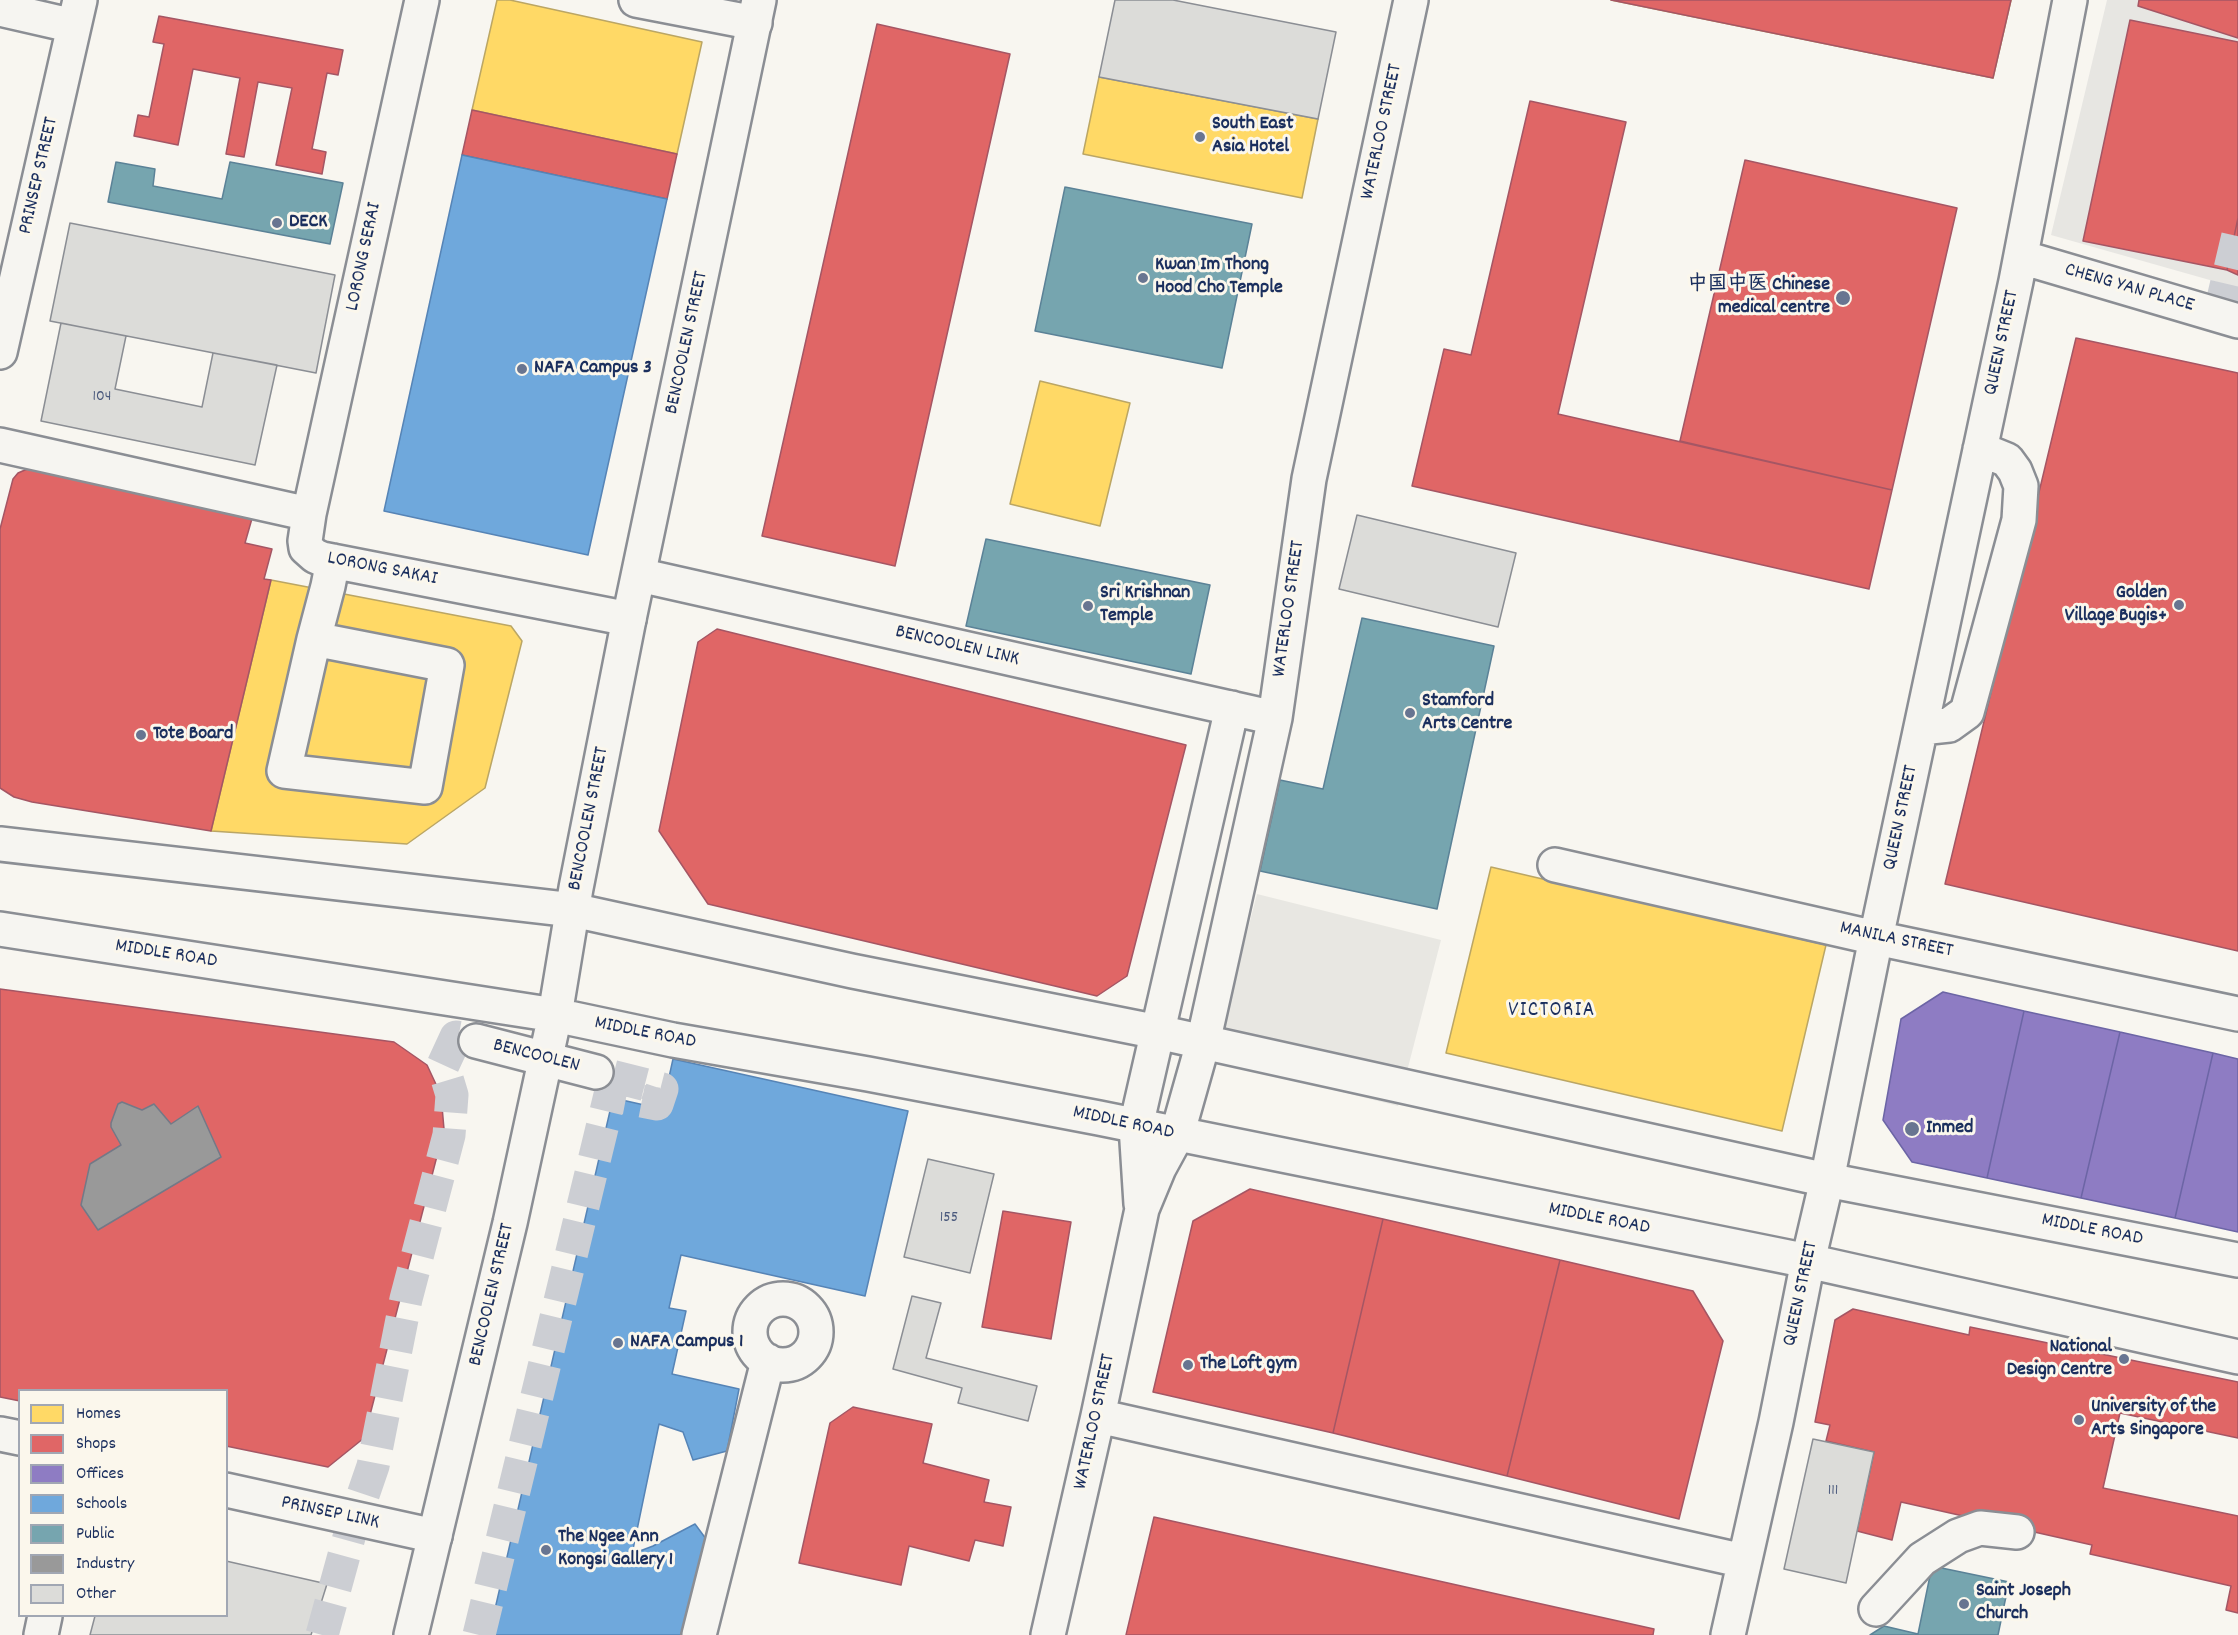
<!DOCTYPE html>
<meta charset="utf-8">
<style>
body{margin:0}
#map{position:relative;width:2238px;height:1635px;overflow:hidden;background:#f8f6f0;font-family:Dekko,sans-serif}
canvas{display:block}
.legend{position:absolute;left:18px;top:1389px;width:210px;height:228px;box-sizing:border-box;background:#fbf7ec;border:2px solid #a1a7b3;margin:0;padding:8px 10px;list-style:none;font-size:18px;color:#1b2f5e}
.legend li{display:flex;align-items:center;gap:12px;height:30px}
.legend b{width:30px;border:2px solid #a1a7b3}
</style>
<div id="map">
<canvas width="2238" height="1635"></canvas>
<ul class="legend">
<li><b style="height:16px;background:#ffd966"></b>Homes</li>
<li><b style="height:16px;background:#e06666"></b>Shops</li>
<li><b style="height:16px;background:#8e7cc3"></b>Offices</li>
<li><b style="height:16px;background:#6fa8dc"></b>Schools</li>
<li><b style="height:16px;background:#76a5af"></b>Public</li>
<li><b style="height:16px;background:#999"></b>Industry</li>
<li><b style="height:16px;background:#dcdcd9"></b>Other</li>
</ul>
</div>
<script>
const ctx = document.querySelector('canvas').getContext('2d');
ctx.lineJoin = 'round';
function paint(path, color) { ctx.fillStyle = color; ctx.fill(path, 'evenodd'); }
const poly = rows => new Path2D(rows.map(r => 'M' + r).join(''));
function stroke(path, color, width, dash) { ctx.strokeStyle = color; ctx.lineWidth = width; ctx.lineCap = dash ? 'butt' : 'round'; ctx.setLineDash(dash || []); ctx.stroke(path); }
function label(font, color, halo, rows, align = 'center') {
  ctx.font = font + ' Dekko,"LXGW WenKai TC",sans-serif'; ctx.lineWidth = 6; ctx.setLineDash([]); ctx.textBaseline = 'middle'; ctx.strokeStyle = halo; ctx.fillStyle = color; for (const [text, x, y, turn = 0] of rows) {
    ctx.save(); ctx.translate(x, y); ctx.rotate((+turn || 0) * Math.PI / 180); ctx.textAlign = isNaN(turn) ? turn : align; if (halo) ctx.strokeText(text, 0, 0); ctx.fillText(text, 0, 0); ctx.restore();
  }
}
paint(poly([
 [2107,0,2238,0,2238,288,2051,235]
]), '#e7e6e2');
paint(poly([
 [1257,894,1441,940,1398,1106,1214,1060]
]), '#e8e7e2');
const homes = poly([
 [497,0,510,0,702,42,677,154,472,110,497,0],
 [1611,0,2011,0,1993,78,1611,0],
 [1099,77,1318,119,1302,198,1083,154,1099,77],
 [1040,381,1130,403,1100,526,1010,504,1040,381],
 [271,580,511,626,522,641,485,788,407,844,211,831,271,580],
 [1491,867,1826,945,1782,1131,1446,1053,1491,867]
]);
paint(homes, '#ffd966');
stroke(homes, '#bba664', 1.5);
const shops = poly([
 [1611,0,2011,0,1993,78,1611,0],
 [2139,0,2238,0,2238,38,2138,6,2139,0],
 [159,16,343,50,338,75,327,73,312,149,326,152,322,174,276,165,292,88,258,82,244,157,226,154,240,78,193,69,178,145,134,136,138,115,149,117,164,44,153,42,159,16],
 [2130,20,2238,42,2238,218,2227,270,2083,241,2130,20],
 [877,24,1010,54,895,566,762,536,877,24],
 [1530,101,1626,122,1558,414,1892,490,1869,589,1412,486,1444,349,1471,355,1530,101],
 [472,110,677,154,667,199,462,155,472,110],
 [1745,160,1957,208,1892,490,1680,441,1745,160],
 [2238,218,2238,275,2227,270,2238,218],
 [2076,338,2238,373,2238,951,1945,884,2076,338],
 [32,467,253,515,245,543,272,549,264,579,271,580,211,831,32,802,14,797,0,788,0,529,13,479,18,473,32,467],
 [717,629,1186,745,1127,976,1097,996,708,904,659,831,698,642,717,629],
 [0,989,394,1042,427,1065,441,1095,444,1129,364,1438,328,1467,226,1446,226,1390,20,1390,20,1401,0,1397,0,989],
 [1250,1189,1383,1219,1333,1433,1153,1392,1193,1221,1250,1189],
 [1003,1211,1071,1222,1051,1339,982,1327,1003,1211],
 [1383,1219,1560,1260,1507,1476,1333,1433,1383,1219],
 [1560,1260,1693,1291,1723,1341,1679,1519,1507,1476,1560,1260],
 [1853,1309,1969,1335,1970,1327,2238,1382,2238,1438,2120,1413,2103,1488,2238,1516,2238,1613,2226,1610,2231,1586,2090,1554,2092,1545,1901,1502,1892,1540,1857,1531,1874,1452,1826,1441,1830,1425,1815,1422,1835,1320,1853,1309],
 [853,1407,932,1424,923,1463,989,1480,984,1502,1011,1507,1003,1546,975,1540,969,1561,909,1546,901,1585,799,1563,830,1423,853,1407],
 [1154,1517,1528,1601,1654,1629,1653,1635,1126,1635,1154,1517]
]);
paint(shops, '#e06666');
stroke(shops, '#a55664', 1.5);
const offices = poly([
 [1943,992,2024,1011,1987,1178,1912,1162,1883,1120,1901,1019,1943,992],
 [2024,1011,2120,1032,2081,1198,1987,1178,2024,1011],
 [2120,1032,2213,1053,2175,1218,2081,1198,2120,1032],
 [2213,1053,2238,1059,2238,1232,2175,1218,2213,1053]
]);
paint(offices, '#8e7cc3');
stroke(offices, '#6c65a5', 1.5);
const schools = poly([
 [462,155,667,199,588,555,384,511,462,155],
 [673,1059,908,1111,865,1296,681,1255,669,1308,686,1311,672,1374,739,1389,727,1451,693,1460,683,1432,659,1424,632,1554,653,1546,695,1524,709,1543,686,1635,489,1635,613,1098,662,1109,673,1059]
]);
paint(schools, '#6fa8dc');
stroke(schools, '#5684b6', 1.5);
const public = poly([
 [116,162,155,169,153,186,222,199,230,162,343,183,330,244,108,202,116,162],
 [1065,187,1252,224,1222,368,1035,331,1065,187],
 [986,539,1210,585,1191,674,966,626,986,539],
 [1362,618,1494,646,1437,909,1260,871,1280,780,1323,789,1362,618],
 [1932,1566,2009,1582,1998,1635,1870,1635,1884,1626,1918,1634,1932,1566]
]);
paint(public, '#76a5af');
stroke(public, '#5b8297', 1.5);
const industry = poly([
 [122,1102,142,1110,154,1104,171,1124,198,1106,221,1157,98,1230,81,1205,90,1164,121,1145,111,1127,111,1123,118,1104,122,1102]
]);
paint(industry, '#999');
stroke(industry, '#737987', 1.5);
const building = poly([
 [1115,0,1173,0,1336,32,1318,119,1099,77,1115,0],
 [70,223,335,275,316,373,50,321,70,223],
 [61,323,126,336,115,389,202,407,213,353,277,365,255,465,41,421,61,323],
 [1357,515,1516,553,1498,627,1339,589,1357,515],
 [928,1159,994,1174,970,1273,904,1257,928,1159],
 [912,1296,941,1303,926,1358,1037,1386,1028,1421,958,1403,962,1388,893,1369,912,1296],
 [1813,1439,1874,1452,1846,1583,1784,1569,1813,1439],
 [226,1561,327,1584,311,1635,90,1635,95,1616,226,1616,226,1561]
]);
paint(building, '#dcdcd9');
stroke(building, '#8b8e94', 1.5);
stroke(poly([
 [2219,316,2238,235],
 [322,1635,351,1530,373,1466,406,1299,449,1135,452,1095,443,1065,456,1037,476,1041],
 [479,1635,610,1095,657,1104,662,1089,596,1072]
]), '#ccced3', 33, [33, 16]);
const minor = poly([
 [422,0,309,514,305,541,306,548,315,556,322,559,629,619],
 [636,0,755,23],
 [0,9,74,26],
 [2021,257,2238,321],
 [0,352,80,0],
 [0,445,309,514],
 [639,575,1275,718],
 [314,639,447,665,425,787,284,771,314,639,328,586,333,561],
 [1921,728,1949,725,1967,712,2019,520,2021,486,2015,471,2007,460,1980,449],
 [1555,865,1876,938,2238,1014],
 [476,1041,596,1072],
 [1141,1204,1136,1126,1232,708],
 '750 1332a33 33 0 1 1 66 0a33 33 0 1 1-66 0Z',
 [1098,1416,1744,1561],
 [0,1434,20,1438],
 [226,1490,435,1536],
 [1876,1609,1922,1559,1958,1536,1980,1528,2017,1532],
 [41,1635,45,1616],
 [699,1635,768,1361],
 [1048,1635,1098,1416,1142,1209,1159,1168,1177,1135,1203,1043,1275,718,1309,479,1411,0],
 [1728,1635,1776,1422,1808,1261,1827,1180,1876,938,2016,281,2070,0]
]);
const major = poly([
 [0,844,573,910,852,971,1158,1032,1827,1180,2238,1260],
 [0,929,555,1015,673,1040,868,1074,1099,1118,1808,1261,2238,1357],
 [411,1635,510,1223,555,1015,576,888,629,619,759,0]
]);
stroke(minor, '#8b8e94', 38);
stroke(major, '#8b8e94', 38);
stroke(minor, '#f6f5f1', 33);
stroke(major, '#f6f5f1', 33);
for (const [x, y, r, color] of [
 [1200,137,6,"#687591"],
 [277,223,6,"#687591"],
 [1143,278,6,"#687591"],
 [1843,298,8,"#687591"],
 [522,369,6,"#687591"],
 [2179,605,6,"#687591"],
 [1088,606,6,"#687591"],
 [1410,713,6,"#687591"],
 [141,735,6,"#687591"],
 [1912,1129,8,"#687591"],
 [618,1343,6,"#687591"],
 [2124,1359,6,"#687591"],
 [1188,1365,6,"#687591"],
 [2079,1420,6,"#687591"],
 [546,1550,6,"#687591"],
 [1964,1604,6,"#687591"]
]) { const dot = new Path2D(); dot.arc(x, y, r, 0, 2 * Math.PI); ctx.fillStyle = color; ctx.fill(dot); stroke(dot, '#fbf7ec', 2); }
label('16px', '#4b5a7d', null, [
 ["104",102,398],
 ["155",949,1219],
 ["111",1833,1492]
]);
label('bold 20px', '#1b2f5e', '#fbf7ec', [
 ["South East",1212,125],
 ["Asia Hotel",1212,148],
 ["DECK",289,223],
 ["Kwan Im Thong",1155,266],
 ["Hood Cho Temple",1155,289],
 ["中国中医 Chinese",1830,286,"right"],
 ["medical centre",1830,309,"right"],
 ["NAFA Campus 3",534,369],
 ["Sri Krishnan",1100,594],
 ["Temple",1100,617],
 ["Golden",2167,594,"right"],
 ["Village Bugis+",2167,617,"right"],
 ["Stamford",1422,702],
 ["Arts Centre",1422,725],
 ["Tote Board",153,735],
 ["Inmed",1926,1129],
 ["NAFA Campus 1",630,1343],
 ["National",2112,1348,"right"],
 ["Design Centre",2112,1371,"right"],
 ["The Loft gym",1200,1365],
 ["University of the",2091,1408],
 ["Arts Singapore",2091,1431],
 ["The Ngee Ann",558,1538],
 ["Kongsi Gallery 1",558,1561],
 ["Saint Joseph",1976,1592],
 ["Church",1976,1615]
], 'left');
label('20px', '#1b2f5e', '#fbf7ec', [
 ["WATERLOO STREET",1383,132,-78],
 ["PRINSEP STREET",40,176,-77],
 ["LORONG SERAI",365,257,-78],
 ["CHENG YAN PLACE",2129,289,16],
 ["BENCOOLEN STREET",688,343,-78],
 ["QUEEN STREET",2003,343,-78],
 ["LORONG SAKAI",382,570,11],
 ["WATERLOO STREET",1290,609,-82],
 ["BENCOOLEN LINK",957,647,13],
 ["QUEEN STREET",1902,818,-78],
 ["BENCOOLEN STREET",590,819,-79],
 ["MANILA STREET",1896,941,12],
 ["MIDDLE ROAD",166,955,9],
 ["MIDDLE ROAD",645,1034,11],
 ["BENCOOLEN",536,1057,14],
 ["MIDDLE ROAD",1123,1124,12],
 ["MIDDLE ROAD",1599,1220,11],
 ["MIDDLE ROAD",2092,1231,11],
 ["QUEEN STREET",1802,1294,-78],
 ["BENCOOLEN STREET",493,1295,-77],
 ["WATERLOO STREET",1096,1422,-78],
 ["PRINSEP LINK",330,1514,12]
]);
ctx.letterSpacing = '1.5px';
label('21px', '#1b2f5e', '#fbf7ec', [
 ["VICTORIA",1552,1012]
]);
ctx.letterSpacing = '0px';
</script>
